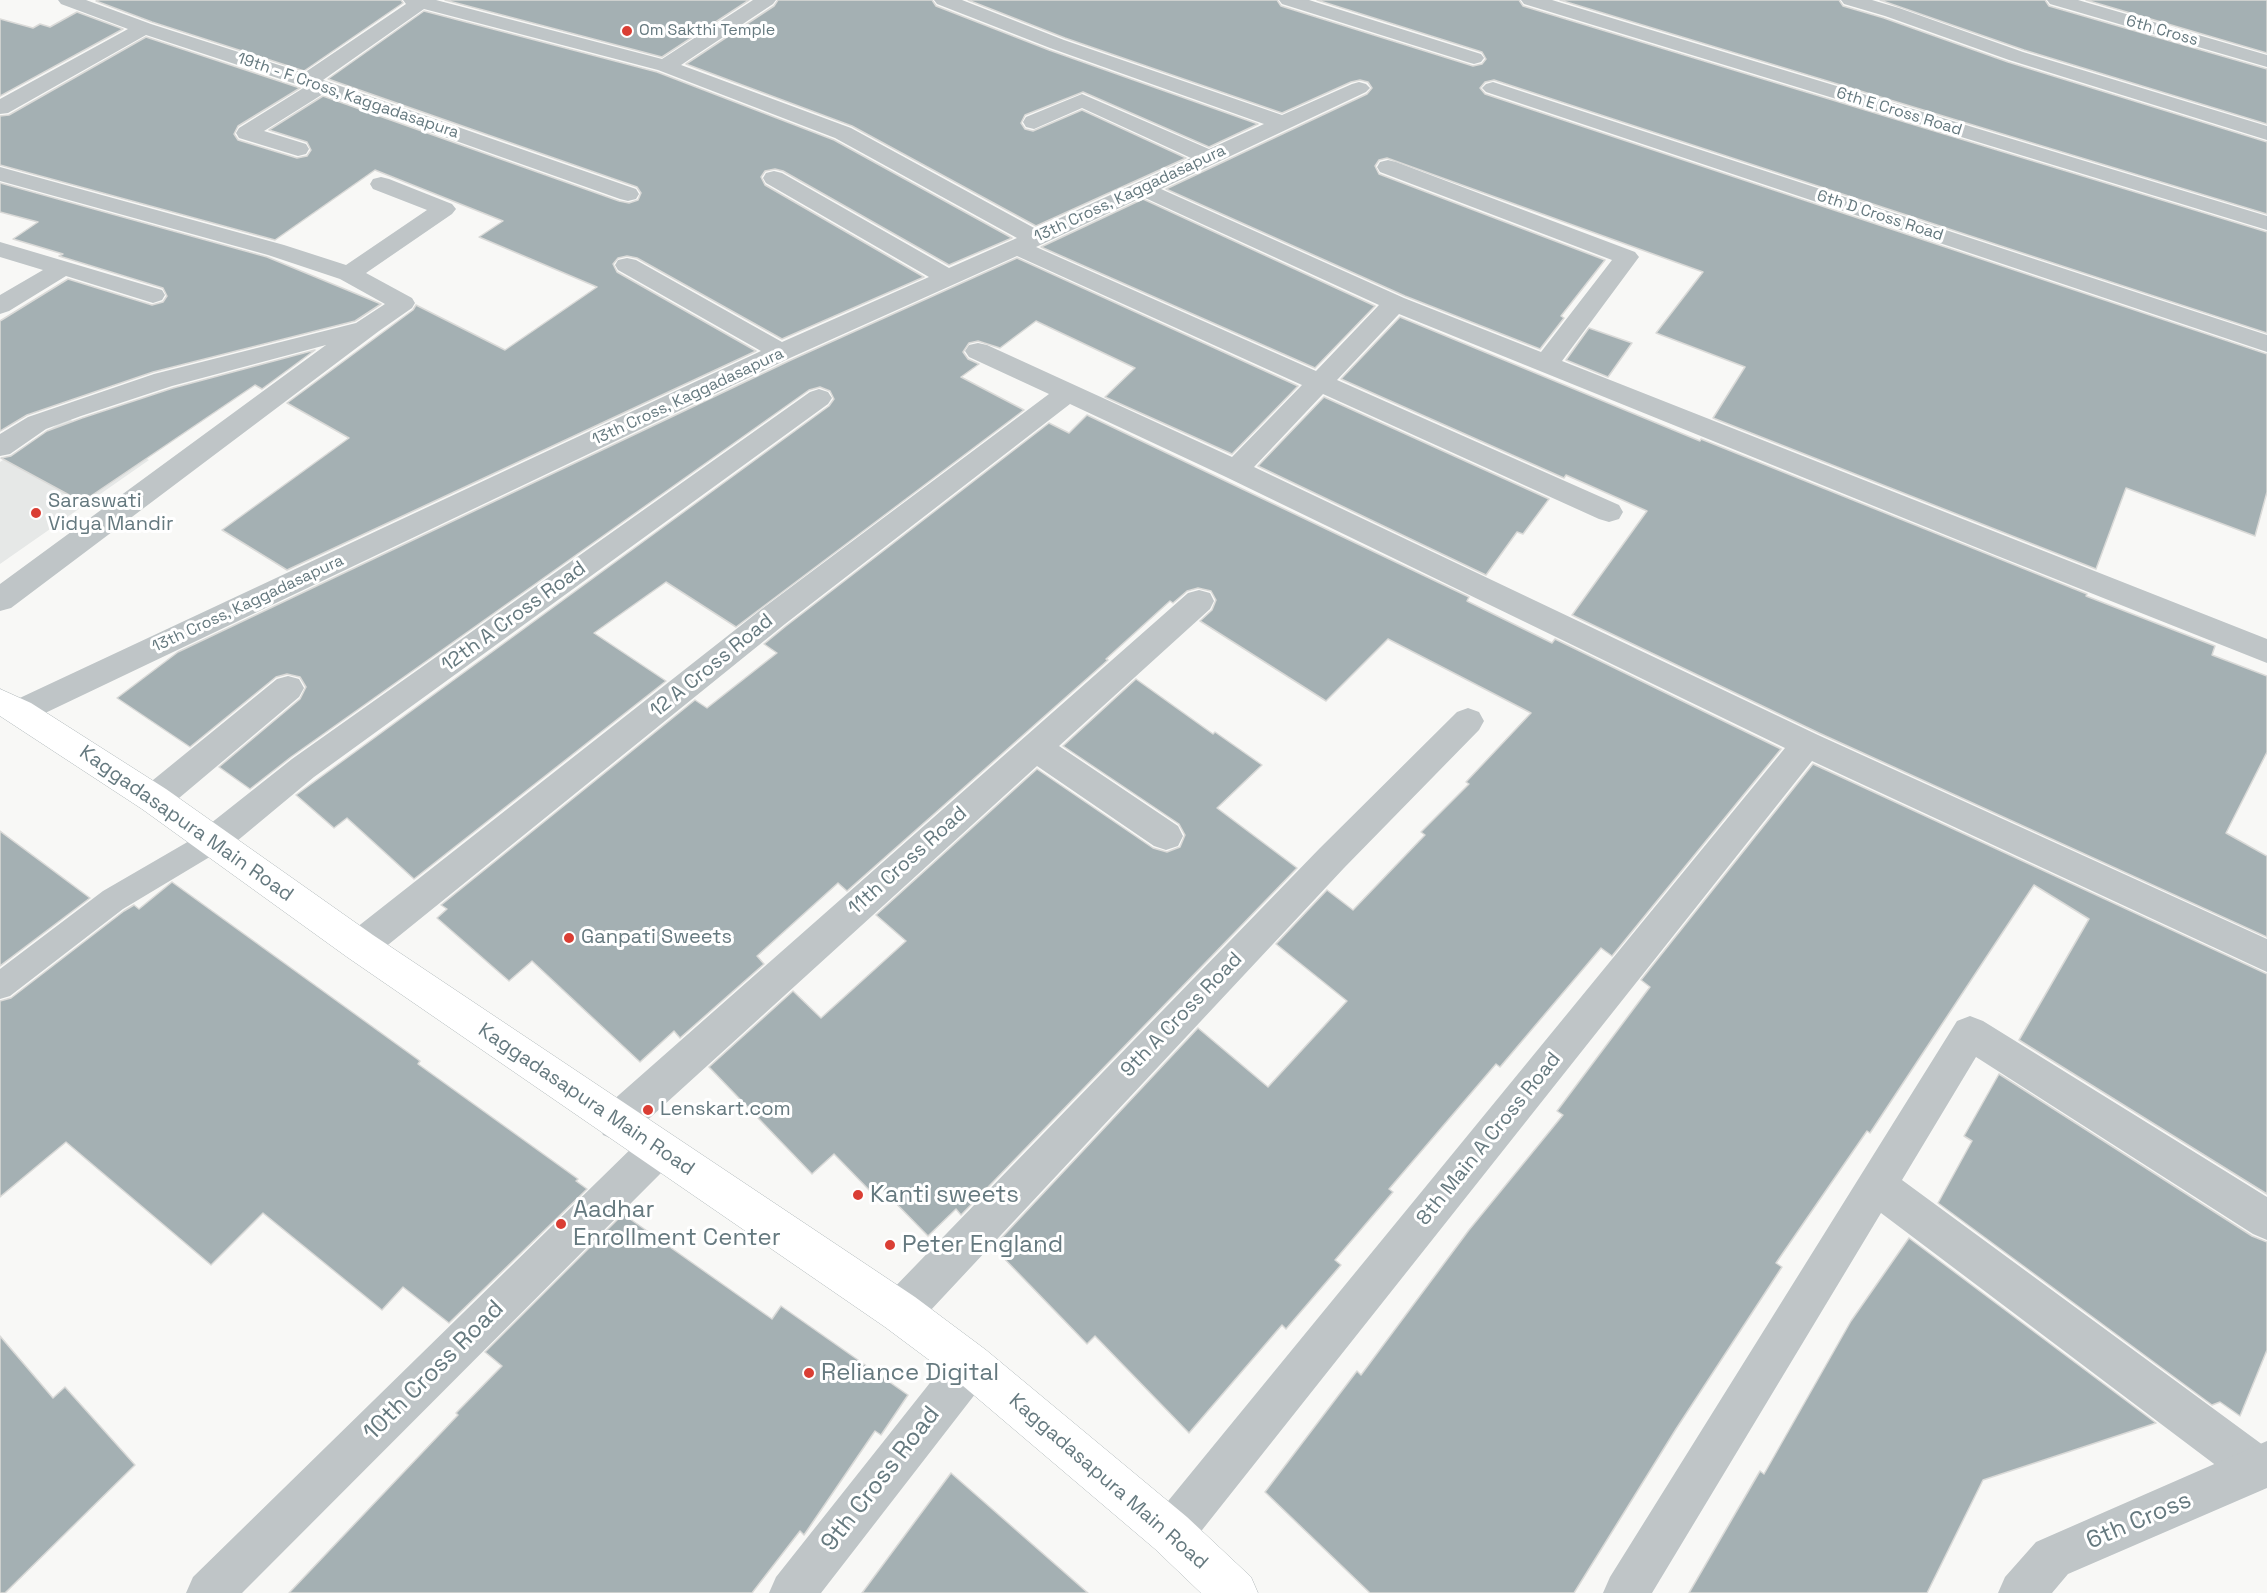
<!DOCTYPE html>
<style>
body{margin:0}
canvas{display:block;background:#f8f8f6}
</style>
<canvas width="2267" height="1593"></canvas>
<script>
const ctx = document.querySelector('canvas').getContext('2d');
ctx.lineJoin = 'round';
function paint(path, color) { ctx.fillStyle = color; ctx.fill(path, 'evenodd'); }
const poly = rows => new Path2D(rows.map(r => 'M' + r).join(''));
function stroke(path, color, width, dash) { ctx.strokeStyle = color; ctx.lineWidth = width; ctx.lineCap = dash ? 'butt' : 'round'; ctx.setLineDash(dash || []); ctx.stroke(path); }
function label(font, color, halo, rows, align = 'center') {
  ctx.font = font + ' "Space Grotesk",sans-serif'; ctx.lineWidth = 6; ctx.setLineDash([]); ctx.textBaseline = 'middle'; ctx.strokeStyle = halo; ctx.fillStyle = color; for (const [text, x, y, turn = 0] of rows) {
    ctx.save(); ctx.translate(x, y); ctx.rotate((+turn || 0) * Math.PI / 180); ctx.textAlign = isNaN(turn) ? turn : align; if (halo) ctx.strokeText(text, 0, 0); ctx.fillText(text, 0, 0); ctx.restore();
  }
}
paint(poly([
 [67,418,149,460,0,564,0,462]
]), '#e6e8e7');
const building = poly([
 [99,0,401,0,403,3,304,71,152,22,96,1,99,0],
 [445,0,749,0,662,57,445,0],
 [778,0,932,0,936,6,1049,50,1258,124,1209,147,1083,92,1025,115,1021,123,1025,129,1033,131,1082,110,1186,158,1036,226,852,126,686,64,774,6,778,0],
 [968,0,1277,0,1281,6,1473,66,1482,64,1486,59,1482,52,1317,0,1519,0,1523,6,2267,232,2267,333,1494,80,1485,82,1480,88,1485,94,2267,354,2267,492,2255,536,2126,488,2096,569,1713,418,1745,367,1656,333,1703,272,1387,158,1379,160,1375,166,1379,174,1605,260,1561,316,1564,318,1540,349,1405,296,1166,189,1367,94,1372,88,1368,82,1360,80,1351,82,1282,113,1065,38,968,0],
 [1560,0,1839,0,1843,6,1884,18,2008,62,2267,142,2267,214,1560,0],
 [1880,0,2045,0,2049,6,2267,69,2267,124,2024,50,1880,0],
 [2086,0,2267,0,2267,53,2086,0],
 [424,11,657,72,834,140,1012,238,949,265,783,171,775,169,765,171,761,177,765,185,924,277,782,339,637,258,627,256,618,258,613,264,617,272,756,351,287,570,222,530,349,438,287,403,413,310,416,305,505,350,597,287,479,237,503,221,375,170,275,240,0,165,0,116,9,115,146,37,300,88,238,126,234,134,238,140,297,158,307,156,311,150,307,142,269,130,323,96,619,201,629,203,638,200,641,193,637,187,328,79,424,11],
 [77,12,123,29,0,96,0,19,33,28,40,24,50,27,77,12],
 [0,183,267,257,381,304,355,321,153,372,27,415,0,431,0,321,68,279,152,305,163,302,167,296,163,288,59,256,63,254,13,239,38,222,0,212,0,183],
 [1143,199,1375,306,1315,368,1041,247,1143,199],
 [1017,258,1298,386,1232,454,1105,397,1135,368,1036,321,1000,348,978,341,969,343,963,352,968,359,979,364,961,377,1024,410,736,627,666,582,594,633,666,681,414,879,347,818,334,828,296,795,829,406,834,399,830,391,820,387,809,390,291,757,250,789,219,767,300,699,306,687,300,677,287,674,276,677,190,747,117,698,178,652,791,360,1017,258],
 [1400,317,1700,441,1701,439,2087,594,2086,596,2215,646,2212,655,2267,676,2267,752,2226,833,2267,856,2267,937,1819,733,1572,615,1647,511,1566,475,1564,478,1341,379,1400,317],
 [1589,328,1632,343,1608,377,1566,360,1589,328],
 [315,350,262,389,255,385,82,502,1,458,11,456,47,431,82,418,173,388,315,350],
 [1324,397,1549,499,1523,534,1517,532,1486,575,1258,466,1324,397],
 [1087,415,1469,597,1467,601,1552,643,1555,639,1781,749,1612,956,1601,948,1500,1067,1496,1064,1389,1189,1393,1192,1335,1260,1341,1265,1286,1329,1282,1325,1189,1433,1095,1336,1087,1344,993,1247,1198,1028,1268,1087,1347,1001,1276,944,1327,890,1353,910,1425,835,1421,832,1469,784,1466,782,1531,713,1388,639,1326,701,1200,621,1212,610,1216,600,1211,591,1198,588,1187,591,1173,603,1170,601,1106,659,1108,660,847,891,838,883,757,956,764,964,680,1038,674,1031,640,1062,532,961,509,981,437,918,447,909,441,905,695,700,707,708,777,653,764,644,786,626,1049,423,1069,433,1087,415],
 [1136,679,1213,734,1215,732,1262,765,1217,808,1297,868,961,1215,956,1209,928,1236,882,1189,875,1196,834,1154,812,1174,709,1067,793,991,821,1018,906,941,876,915,1037,769,1153,848,1167,852,1180,847,1185,835,1179,824,1063,746,1136,679],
 [1813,764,2267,974,2267,1194,2019,1040,2089,919,2034,885,1870,1133,1867,1131,1776,1263,1782,1267,1676,1429,1574,1593,1370,1593,1265,1492,1357,1371,1361,1375,1469,1230,1563,1115,1557,1111,1650,987,1641,980,1813,764],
 [0,831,90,898,0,966,0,831],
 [172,882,420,1061,418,1064,578,1179,576,1181,587,1189,449,1323,403,1287,382,1310,263,1213,211,1265,66,1142,0,1197,0,1001,11,998,124,911,134,905,139,909,172,882],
 [1999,1074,2252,1236,2267,1242,2267,1350,2240,1416,2220,1402,2212,1405,1938,1203,1972,1141,1964,1136,1999,1074],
 [623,1214,772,1319,781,1306,908,1395,881,1435,875,1431,804,1535,800,1531,752,1593,289,1593,458,1415,456,1413,502,1366,485,1352,623,1214],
 [1909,1238,2156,1423,1983,1480,1927,1593,1689,1593,1760,1471,1764,1474,1851,1321,1909,1238],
 [0,1336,53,1398,65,1387,135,1465,5,1593,0,1593,0,1336],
 [951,1473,1088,1593,862,1593,951,1473]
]);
paint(building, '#a4b0b3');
stroke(building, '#dadad8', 1.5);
const secondary = poly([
 [0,689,31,703,166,789,373,935,915,1297,986,1350,1187,1517,1251,1577,1258,1593,1201,1593,1155,1549,956,1380,885,1327,347,957,142,809,0,716,0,689]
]);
stroke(secondary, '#b0b8ba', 1);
paint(poly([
 [213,829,223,833,227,841,223,849,123,909,10,996,0,999,0,969,103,891,203,833,213,829]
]), '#bfc5c7');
paint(poly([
 [58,0,86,0,151,24,304,73,406,4,403,0,436,0,662,59,753,0,776,0,773,4,681,65,851,128,1036,229,1191,158,1082,108,1034,129,1026,127,1023,122,1026,117,1082,94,1209,149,1264,124,1050,48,937,4,934,0,962,0,1064,40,1282,115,1352,84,1359,82,1366,84,1370,88,1366,92,1161,189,1404,298,1541,352,1612,260,1380,172,1377,167,1380,162,1388,160,1396,162,1635,252,1639,257,1562,361,2267,639,2267,663,1995,555,1399,314,1337,380,1619,505,1623,512,1619,519,1609,522,1599,519,1323,394,1254,467,1818,735,2267,939,2267,972,1812,761,1187,1549,1171,1556,1155,1549,1148,1533,1155,1517,1785,748,1226,477,1070,404,785,624,373,957,360,962,347,957,342,946,347,935,763,608,1049,394,969,357,965,351,969,345,978,343,987,345,1232,457,1302,385,1017,256,790,358,20,725,9,721,4,712,9,703,761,351,618,270,615,265,618,260,627,258,636,260,782,342,929,277,766,183,763,178,766,173,774,171,782,173,949,268,1017,238,835,138,658,70,424,9,323,80,636,189,639,194,636,199,628,201,620,199,323,94,264,131,306,144,309,149,306,154,298,156,239,138,236,133,239,128,305,87,146,35,8,113,0,114,0,99,128,29,61,4,58,0],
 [1143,197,1379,305,1316,371,1036,247,1143,197],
 [1279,0,1309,0,1481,54,1484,58,1481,62,1474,64,1467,62,1282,4,1279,0],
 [1521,0,1552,0,2267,216,2267,230,1524,4,1521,0],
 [1841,0,1872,0,1899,8,2023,52,2267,126,2267,140,2009,60,1885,16,1844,4,1841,0],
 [1493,82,2267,335,2267,352,1486,92,1482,88,1486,84,1493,82],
 [0,167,284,245,346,265,427,210,373,189,370,184,373,179,381,177,389,179,452,204,456,209,452,214,366,273,412,298,415,303,412,308,379,331,11,608,0,611,0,584,326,345,172,386,81,416,46,429,10,454,0,456,0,434,28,417,154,374,356,323,385,304,340,279,268,255,0,181,0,167],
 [0,242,162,290,165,295,162,300,153,303,66,276,9,311,0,314,0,295,43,270,0,257,0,242],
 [819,389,828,392,832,398,828,404,314,777,225,851,213,855,201,851,196,841,201,831,292,759,810,392,819,389],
 [1199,590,1210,593,1214,601,1210,609,1059,746,1178,826,1183,836,1178,846,1166,850,1154,846,1037,766,631,1135,617,1141,603,1135,598,1122,603,1109,1188,593,1199,590],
 [288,676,299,679,304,688,299,697,166,809,154,813,142,809,137,799,142,789,277,679,288,676],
 [1468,708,1479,712,1484,721,1479,730,1344,868,915,1327,900,1333,885,1327,879,1312,885,1297,1320,848,1457,712,1468,708],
 [1970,1016,1983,1021,2267,1197,2267,1240,2253,1234,1976,1057,1902,1180,2267,1448,2267,1487,2258,1491,2242,1485,1881,1213,1652,1593,1603,1593,1610,1577,1957,1021,1970,1016],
 [658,1130,672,1136,677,1149,672,1162,242,1593,186,1593,193,1577,644,1136,658,1130],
 [971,1344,986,1350,992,1365,986,1380,821,1593,769,1593,776,1577,956,1350,971,1344]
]), '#bfc5c7');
paint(poly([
 [2047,0,2078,0,2267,55,2267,67,2050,4,2047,0],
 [2267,1441,2267,1488,2068,1574,2052,1593,1998,1593,2005,1577,2036,1542,2267,1441]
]), '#bfc5c7');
paint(secondary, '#fff');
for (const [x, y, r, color] of [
 [627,31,6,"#da3e34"],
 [36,513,6,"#da3e34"],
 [569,938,6,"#da3e34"],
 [648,1110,6,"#da3e34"],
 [858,1195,6,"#da3e34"],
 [561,1224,6,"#da3e34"],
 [890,1245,6,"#da3e34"],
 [809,1373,6,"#da3e34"]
]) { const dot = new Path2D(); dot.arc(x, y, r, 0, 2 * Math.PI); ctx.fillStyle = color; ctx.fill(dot); stroke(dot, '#fff', 2); }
label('16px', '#65797f', '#fff', [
 ["Om Sakthi Temple",639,31]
], 'left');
label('16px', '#65797f', '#fff', [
 ["6th Cross",2162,31,16],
 ["19th - F Cross, Kaggadasapura",348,96,19],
 ["6th E Cross Road",1899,112,17],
 ["13th Cross, Kaggadasapura",1130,194,-25],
 ["6th D Cross Road",1880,216,18],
 ["13th Cross, Kaggadasapura",688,397,-25],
 ["13th Cross, Kaggadasapura",248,604,-25]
]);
label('20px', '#65797f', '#fff', [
 ["Saraswati",48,502],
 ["Vidya Mandir",48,525],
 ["Ganpati Sweets",581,938],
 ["Lenskart.com",660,1110]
], 'left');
label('20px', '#65797f', '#fff', [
 ["12th A Cross Road",514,617,-36],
 ["12 A Cross Road",712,666,-39],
 ["Kaggadasapura Main Road",186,824,35],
 ["11th Cross Road",908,861,-42],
 ["9th A Cross Road",1182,1015,-46],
 ["Kaggadasapura Main Road",586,1100,34],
 ["8th Main A Cross Road",1489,1139,-51],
 ["Kaggadasapura Main Road",1108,1482,41]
]);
label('24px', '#65797f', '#fff', [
 ["Kanti sweets",870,1195],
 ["Aadhar",573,1210],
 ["Enrollment Center",573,1238],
 ["Peter England",902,1245],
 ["Reliance Digital",821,1373]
], 'left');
label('24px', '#65797f', '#fff', [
 ["10th Cross Road",434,1371,-45],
 ["9th Cross Road",881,1479,-52],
 ["6th Cross",2139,1521,-23]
]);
</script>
